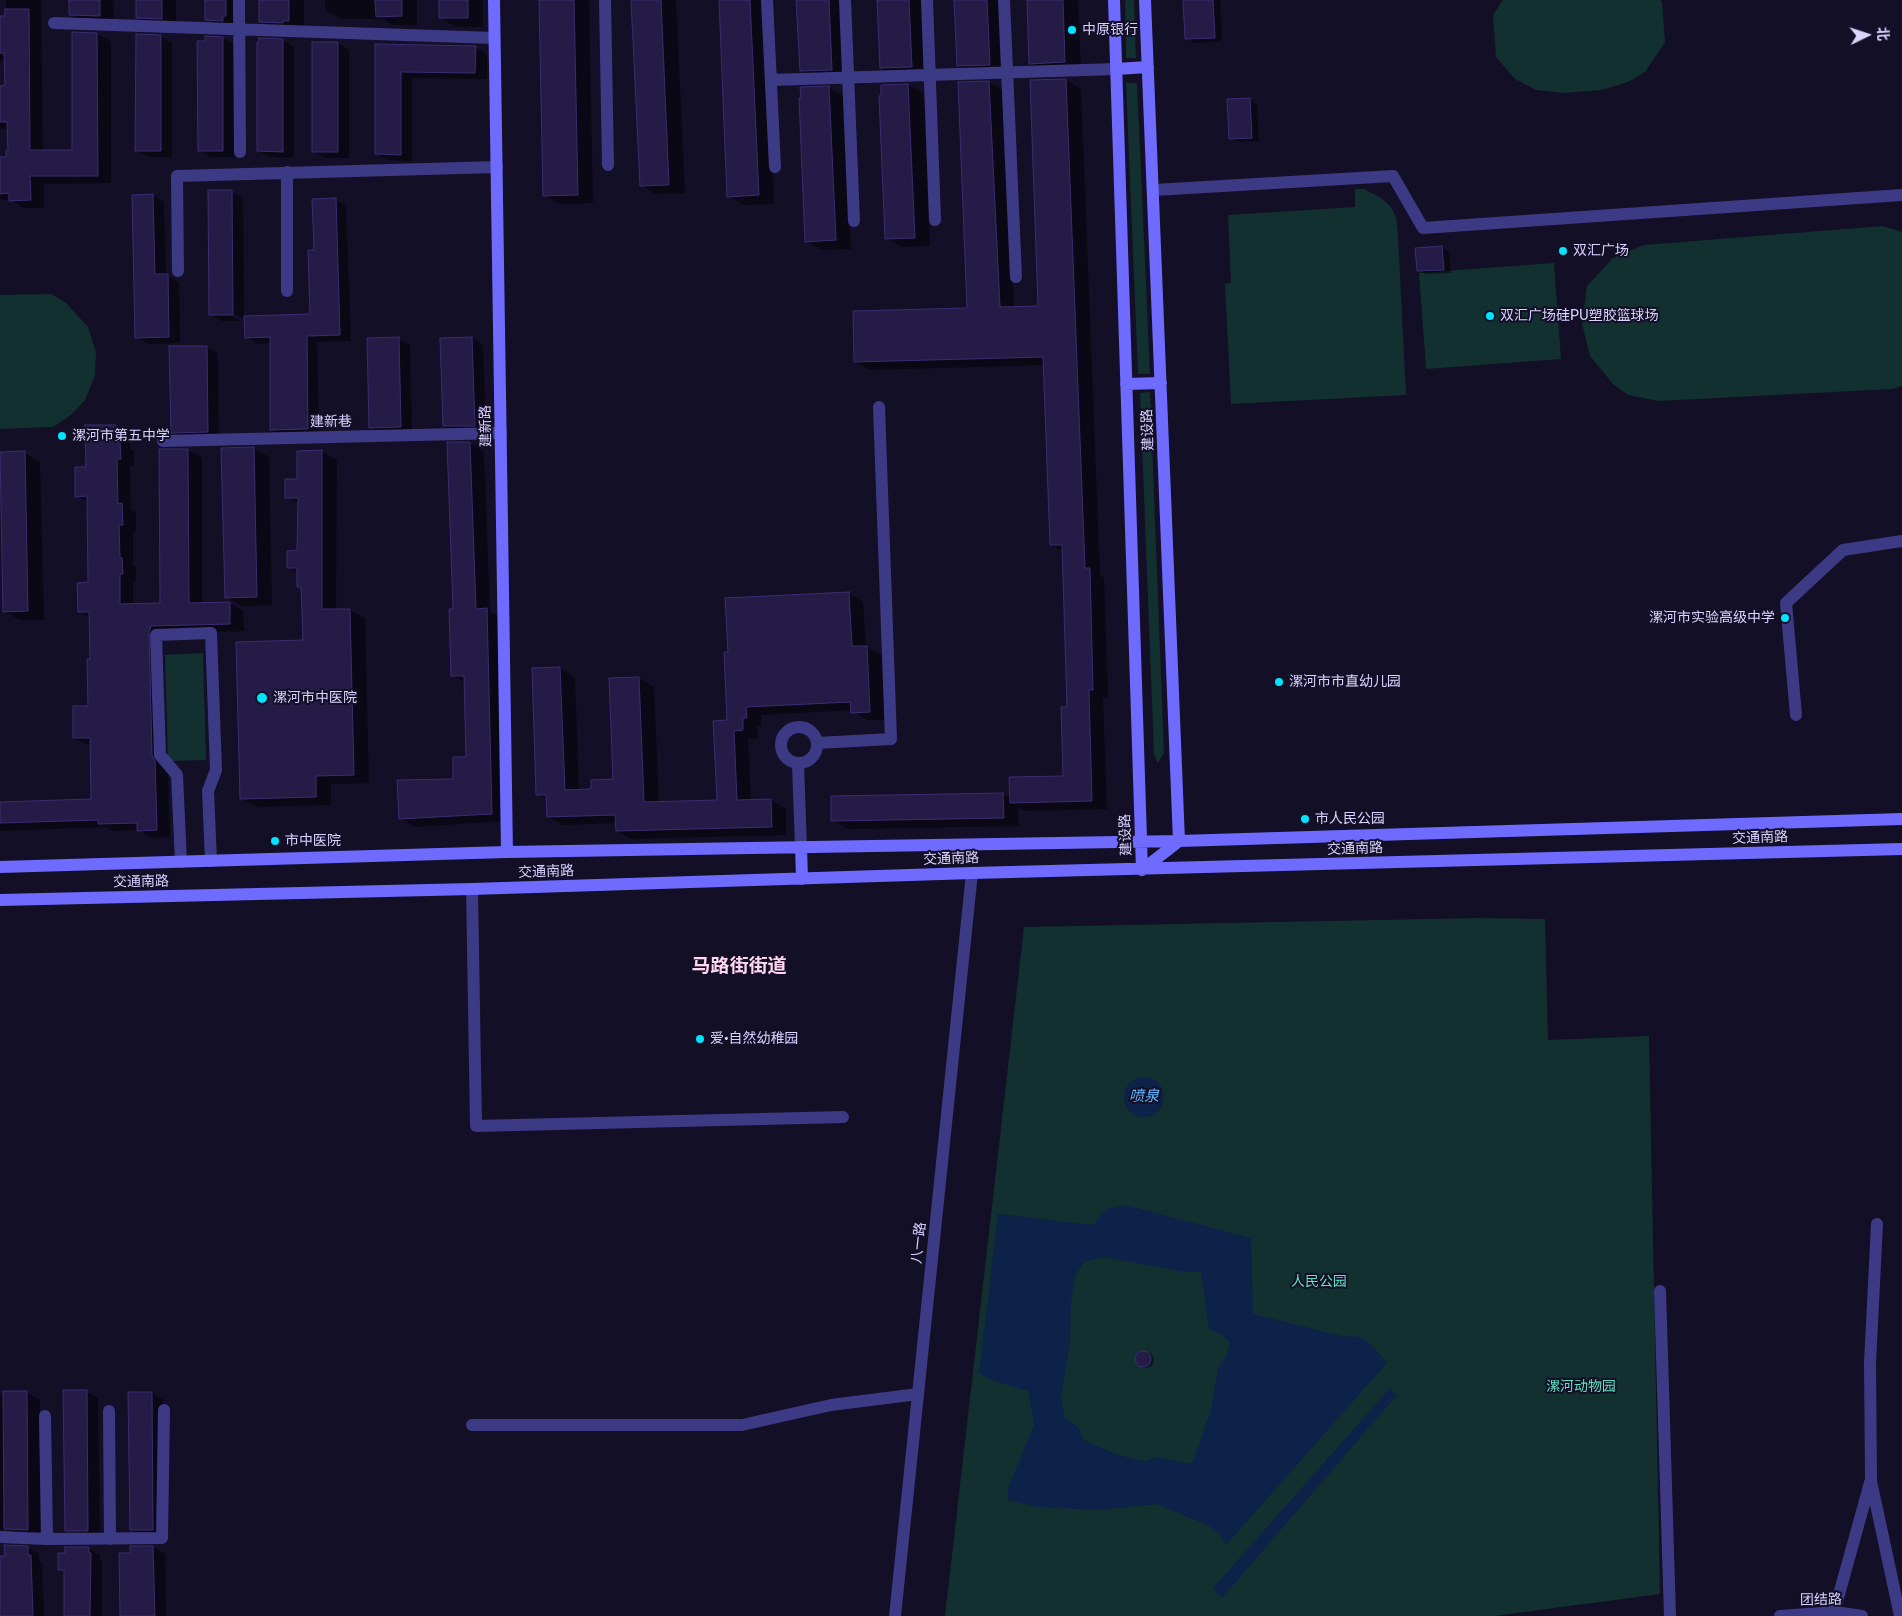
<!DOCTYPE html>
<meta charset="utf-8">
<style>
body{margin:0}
#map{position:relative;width:1902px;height:1616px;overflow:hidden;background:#130f26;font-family:Rubik,"Noto Sans SC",sans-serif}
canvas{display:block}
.north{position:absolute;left:1842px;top:10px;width:50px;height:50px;-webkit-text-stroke:4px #130f26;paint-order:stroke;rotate:86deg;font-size:14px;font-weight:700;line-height:20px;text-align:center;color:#d9d4ff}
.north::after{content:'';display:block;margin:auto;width:18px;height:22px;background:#d9d4ff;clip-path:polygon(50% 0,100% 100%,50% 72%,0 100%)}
</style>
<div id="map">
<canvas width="1902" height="1616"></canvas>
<div class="north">北</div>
</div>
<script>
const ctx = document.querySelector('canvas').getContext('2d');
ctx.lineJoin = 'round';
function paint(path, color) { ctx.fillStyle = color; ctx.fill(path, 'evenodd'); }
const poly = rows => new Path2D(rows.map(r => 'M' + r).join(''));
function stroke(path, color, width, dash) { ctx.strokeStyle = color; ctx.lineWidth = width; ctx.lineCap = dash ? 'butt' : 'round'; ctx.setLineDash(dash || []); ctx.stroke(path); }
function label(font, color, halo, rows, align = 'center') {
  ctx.font = font + ' Rubik,"Noto Sans SC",sans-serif'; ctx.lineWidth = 4; ctx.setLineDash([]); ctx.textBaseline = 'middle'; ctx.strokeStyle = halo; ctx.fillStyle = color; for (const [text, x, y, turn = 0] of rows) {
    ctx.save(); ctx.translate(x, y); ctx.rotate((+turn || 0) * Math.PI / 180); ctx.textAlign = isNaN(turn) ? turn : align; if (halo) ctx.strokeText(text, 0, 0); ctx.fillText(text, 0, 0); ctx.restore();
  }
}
paint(poly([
 [1125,0,1134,0,1136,58,1126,58],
 [1503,0,1660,0,1662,2,1665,42,1645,72,1628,82,1602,90,1563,93,1536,90,1515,79,1496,57,1493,15],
 [1126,83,1137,83,1150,374,1138,374],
 [1355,189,1364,189,1381,198,1390,206,1396,217,1398,235,1406,395,1231,404,1225,284,1231,283,1228,215,1355,207],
 [1883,226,1902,232,1902,386,1892,389,1658,401,1628,395,1613,384,1590,356,1582,324,1587,286,1613,258,1644,245],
 [1554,263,1561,359,1426,369,1419,273],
 [51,294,65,302,88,327,96,352,95,375,85,400,71,415,53,427,0,429,0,295],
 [1150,392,1164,753,1158,763,1154,754,1140,393],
 [203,653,206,760,168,761,165,655],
 [1478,918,1545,919,1548,1040,1649,1036,1660,1594,1494,1616,945,1616,1024,927]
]), '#12302f');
paint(poly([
 '1124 1097a20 20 0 1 1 40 0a20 20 0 1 1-40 0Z',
 [1125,1205,1251,1238,1253,1314,1342,1336,1361,1337,1374,1347,1387,1363,1226,1545,1220,1535,1209,1526,1157,1504,1095,1510,1037,1507,1008,1500,1008,1488,1034,1425,1028,1391,994,1381,979,1373,998,1214,1094,1225,1097,1219,1107,1209],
 [1105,1257,1185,1272,1201,1272,1209,1329,1222,1335,1230,1343,1227,1354,1218,1369,1210,1413,1192,1464,1155,1457,1148,1461,1135,1460,1113,1453,1084,1440,1078,1427,1065,1418,1061,1398,1070,1343,1071,1302,1075,1276,1084,1262],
 [1390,1388,1397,1395,1222,1598,1213,1588]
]), '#0c2248');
paint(poly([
 [6,0,41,0,43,151,74,151,97,34,111,42,111,183,44,184,44,208,24,208,12,201,0,199,0,158,7,158,9,151,9,130,0,129,0,87,6,87,5,61,0,60,0,18,6,18],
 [70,0,114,0,113,24,84,23,70,15],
 [138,0,176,0,176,26,152,25,138,17],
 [206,0,240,0,240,24,220,27,206,19],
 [260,0,304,0,304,29,276,30,260,21],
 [325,0,417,0,417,25,392,25,383,19,341,19,325,10],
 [440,0,483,0,483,27,456,27,440,18],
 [540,0,589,0,593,203,560,204,544,195],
 [632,0,676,0,685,193,656,194,641,185],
 [720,0,765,0,774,204,744,205,729,196],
 [798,0,843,0,847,78,817,79,801,70],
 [878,0,924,0,927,76,897,77,881,68],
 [955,0,1001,0,1005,73,974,74,958,65],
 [1028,0,1078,0,1081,71,1046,72,1031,63],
 [1185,0,1220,0,1222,41,1194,43,1187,38],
 [161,36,172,43,172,157,148,157,137,151],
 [223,38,234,45,234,157,210,157,199,150],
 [283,40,294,47,294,158,270,157,259,151],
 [338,43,349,50,349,158,325,158,314,152],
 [376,46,475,47,487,54,487,79,412,78,412,161,388,160,377,154],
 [1066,80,1081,89,1100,575,1104,578,1108,698,1103,698,1107,809,1026,811,1018,807,1019,826,848,829,833,820,1003,794,1011,799,1065,777,1068,708,1064,552,1051,545,1044,365,870,370,855,362,969,309,989,82,1003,91,1014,308,1039,307],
 [908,85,924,94,930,246,902,247,886,238,882,86],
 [829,88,844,97,851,249,822,250,807,241],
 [1250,100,1257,104,1259,141,1238,142,1231,138],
 [231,191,243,198,244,317,312,315,315,251,335,199,346,206,351,341,317,342,319,435,283,436,272,430,271,343,257,344,247,337,246,321,228,310,227,313,241,321,222,321,210,314],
 [153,195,164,202,166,275,179,282,180,343,148,344,136,337],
 [1442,248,1449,252,1451,273,1426,274,1418,270],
 [472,338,483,345,486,431,456,432,444,426],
 [398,339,410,345,412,433,382,434,370,427],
 [206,347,218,353,219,438,183,439,172,432],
 [116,426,130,434,130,449,134,451,134,466,130,466,131,510,136,513,136,532,133,532,133,565,136,567,136,581,133,582,133,605,161,605,160,451,188,450,202,458,202,604,229,603,243,611,244,631,165,634,161,644,165,764,168,770,170,837,152,838,139,830,113,831,106,827,0,831,0,804,92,801,91,745,88,745,74,738,89,707,92,660,91,618,79,612,89,584,88,502,77,496,87,468,86,427],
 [470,443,484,452,490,612,502,618,506,821,415,827,400,818,455,780,467,758,466,683,452,675,454,610],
 [253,448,269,457,272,605,242,606,226,597],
 [322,452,337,460,336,610,350,610,365,618,369,783,331,784,331,805,256,807,241,798,304,641,303,589,298,586,298,573,289,567,299,552,299,504,287,497],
 [0,453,25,453,40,462,44,620,20,620,4,611],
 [849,593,863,602,866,647,882,655,885,720,867,720,852,710,761,715,761,726,757,726,758,738,748,739,751,801,771,800,786,809,786,835,632,839,617,831,617,823,563,825,548,817,547,800,537,794,560,668,575,677,579,791,592,791,614,780,610,679,639,678,654,687,659,803,718,802,728,721,729,653],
 '1138 1360a8 8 0 1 1 16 0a8 8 0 1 1-16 0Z',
 [26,1392,40,1400,41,1537,19,1536,9,1530,0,1530,0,1396],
 [87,1392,98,1398,100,1536,77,1537,66,1530],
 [152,1393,163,1400,164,1536,142,1536,131,1529],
 [153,1547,165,1554,166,1616,122,1616,131,1548],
 [28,1548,39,1554,39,1561,42,1563,44,1616,0,1616,0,1558,6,1557],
 [88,1548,100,1555,100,1560,102,1561,102,1616,65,1616,66,1573,59,1569,66,1554]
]), '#0007');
const building = poly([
 [69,0,100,0,100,16,69,15,69,0],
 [136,0,162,0,162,19,136,18,136,0],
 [205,0,226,0,226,16,223,16,223,21,205,20,205,0],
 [259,0,289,0,289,21,283,21,283,23,259,22,259,0],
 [375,0,402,0,402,16,376,17,375,0],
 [439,0,468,0,468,18,439,18,439,0],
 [539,0,574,0,578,195,543,196,539,0],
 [631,0,661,0,669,185,640,186,631,0],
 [719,0,750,0,759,195,727,197,719,0],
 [796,0,829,0,832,70,800,71,796,0],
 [877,0,909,0,912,67,880,68,877,0],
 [954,0,987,0,990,65,957,66,954,0],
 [1027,0,1063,0,1065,62,1029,64,1027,0],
 [1183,0,1213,0,1215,38,1185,39,1183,0],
 [5,9,29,9,30,150,72,150,72,32,97,33,98,176,30,176,31,200,9,201,9,193,0,194,0,157,6,157,6,150,8,150,7,122,0,122,0,86,5,85,4,53,0,53,0,16,5,16,5,9],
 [136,34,161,35,161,151,135,151,136,34],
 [205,36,223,37,223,151,198,151,197,41,205,41,205,36],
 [259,38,283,39,283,152,257,151,257,42,259,42,259,38],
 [312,42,338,42,338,152,312,152,312,42],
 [375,44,476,46,475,73,401,72,401,155,375,154,375,44],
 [1066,79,1085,568,1090,568,1093,690,1089,690,1092,801,1010,803,1009,777,1063,776,1061,707,1067,707,1062,545,1050,545,1043,357,854,362,853,311,967,308,958,82,989,81,1000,307,1038,306,1030,80,1066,79],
 [908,84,915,238,885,239,879,96,881,95,881,85,908,84],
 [829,86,836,240,805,242,799,98,801,98,800,87,829,86],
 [1250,98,1252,138,1229,139,1227,99,1250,98],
 [208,190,232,190,233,315,209,315,208,190],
 [153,194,155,274,168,274,169,337,135,338,132,195,153,194],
 [336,198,340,335,307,336,308,429,270,430,270,337,245,338,244,316,310,314,308,250,314,250,312,199,336,198],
 [1442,246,1444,270,1417,271,1415,248,1442,246],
 [399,337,401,427,369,428,367,338,399,337],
 [472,337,475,426,443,426,440,338,472,337],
 [169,346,207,346,208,432,171,433,169,346],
 [85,425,116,425,117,442,120,442,121,459,117,459,118,504,122,503,123,525,119,525,120,558,122,558,123,574,120,574,120,604,160,603,159,449,188,449,189,603,230,602,230,624,151,626,149,632,152,755,155,761,157,830,137,831,137,823,98,824,98,820,0,823,0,802,91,799,90,738,73,738,73,706,88,706,87,659,90,659,89,612,78,612,77,583,88,582,87,496,75,497,75,467,86,467,85,425],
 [447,442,470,442,476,609,487,608,492,814,399,819,397,780,453,779,453,757,466,757,464,676,451,676,449,609,453,609,447,442],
 [254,447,257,597,225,598,221,448,254,447],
 [322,450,322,609,350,609,354,775,316,776,316,797,240,799,236,642,303,640,301,587,297,587,297,568,287,568,287,551,297,550,298,498,285,498,285,479,297,479,297,451,322,450],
 [25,451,28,611,3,612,0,452,25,451],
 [849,592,852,646,867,646,870,712,851,713,850,702,746,707,747,718,743,718,743,730,734,731,737,800,771,799,772,827,616,831,615,815,547,817,546,795,536,795,532,668,560,667,565,790,591,789,591,780,613,779,609,678,639,677,644,802,717,800,713,721,727,720,724,652,728,652,725,598,849,592],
 [1003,793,1004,818,831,821,831,796,1003,793],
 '1135 1359a8 8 0 1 1 16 0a8 8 0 1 1-16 0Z',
 [63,1390,87,1390,88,1531,65,1531,63,1390],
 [3,1391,27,1391,28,1530,4,1529,3,1391],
 [128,1392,152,1392,153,1530,130,1530,128,1392],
 [4,1545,28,1546,28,1555,31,1555,33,1616,0,1616,0,1556,5,1556,4,1545],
 [130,1546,153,1546,155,1616,120,1616,119,1553,130,1553,130,1546],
 [65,1547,89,1547,89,1553,91,1553,90,1616,64,1616,64,1570,58,1570,58,1553,65,1553,65,1547]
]);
paint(building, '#241b47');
stroke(building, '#3b2d73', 1);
stroke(poly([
 [239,0,240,152],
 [605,0,608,165],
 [767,0,775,167],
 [845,0,854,221],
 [927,0,935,220],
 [1004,0,1016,277],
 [54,23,494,38],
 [771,80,1116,69],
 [1154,190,1393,176,1423,228,1902,195],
 [178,271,177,176,497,167],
 [287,291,287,172],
 [163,441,501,433],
 [1796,715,1786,603,1843,550,1902,541],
 '781 745a18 18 0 1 1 36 0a18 18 0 1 1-36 0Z',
 [817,743,891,739,879,407],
 [798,764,801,847],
 [181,862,177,775,160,755,156,635,211,633,216,770,208,791,211,861],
 [472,889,476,1126,843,1117],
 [1660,1291,1670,1616],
 [109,1411,110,1539],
 [45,1416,47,1539],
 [472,1425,742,1425,831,1405,918,1394],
 [1871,1481,1900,1616],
 [0,1537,47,1539,162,1538,164,1410],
 [895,1616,972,873],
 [1780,1616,1835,1612,1862,1616],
 [1833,1616,1871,1479,1870,1363,1877,1224]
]), '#3d3a85', 12);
stroke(poly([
 [494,0,507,852],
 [1114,0,1142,870],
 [1116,69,1148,67],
 [1126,384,1161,383],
 [801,847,802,879],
 [0,867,507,852,1179,841,1902,819],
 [1142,870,1179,841,1145,0],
 [0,900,472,889,972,873,1902,849]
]), '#6f6bff', 12);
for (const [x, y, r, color] of [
 [1072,30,5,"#00e5ff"],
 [1563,251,5,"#00e5ff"],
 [1490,316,5,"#00e5ff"],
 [62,436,5,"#00e5ff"],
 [1785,618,5,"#00e5ff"],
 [1279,682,5,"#00e5ff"],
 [262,698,6,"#00e5ff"],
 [1305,819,5,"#00e5ff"],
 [275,841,5,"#00e5ff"],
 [700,1039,5,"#00e5ff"]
]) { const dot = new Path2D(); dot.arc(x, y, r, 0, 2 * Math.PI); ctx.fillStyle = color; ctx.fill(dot); stroke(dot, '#130f26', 2); }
label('14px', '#d9d4ff', '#130f26', [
 ["中原银行",1082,30],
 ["双汇广场",1573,251],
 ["双汇广场硅PU塑胶篮球场",1500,316],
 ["漯河市第五中学",72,436],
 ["漯河市实验高级中学",1775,618,"right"],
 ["漯河市市直幼儿园",1289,682],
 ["漯河市中医院",273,698],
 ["市人民公园",1315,819],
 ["市中医院",285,841],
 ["爱·自然幼稚园",710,1039]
], 'left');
label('14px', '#d9d4ff', '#130f26', [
 ["建新巷",331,422,-1],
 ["建新路",486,426,-91],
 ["建设路",1148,430,-92],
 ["建设路",1126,835,-92],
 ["交通南路",1760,838,-2],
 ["交通南路",1355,849,-2],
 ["交通南路",951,859,-2],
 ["交通南路",546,872,-2],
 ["交通南路",141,882,-1],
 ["八一路",919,1243,-84],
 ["团结路",1821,1600,-1]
]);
label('14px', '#5fe0c0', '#130f26', [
 ["人民公园",1319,1282],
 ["漯河动物园",1581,1387]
]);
label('italic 15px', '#62b6ff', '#130f26', [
 ["喷泉",1144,1097]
]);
label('bold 19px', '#ffd6f0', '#130f26', [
 ["马路街街道",739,967]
]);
</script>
